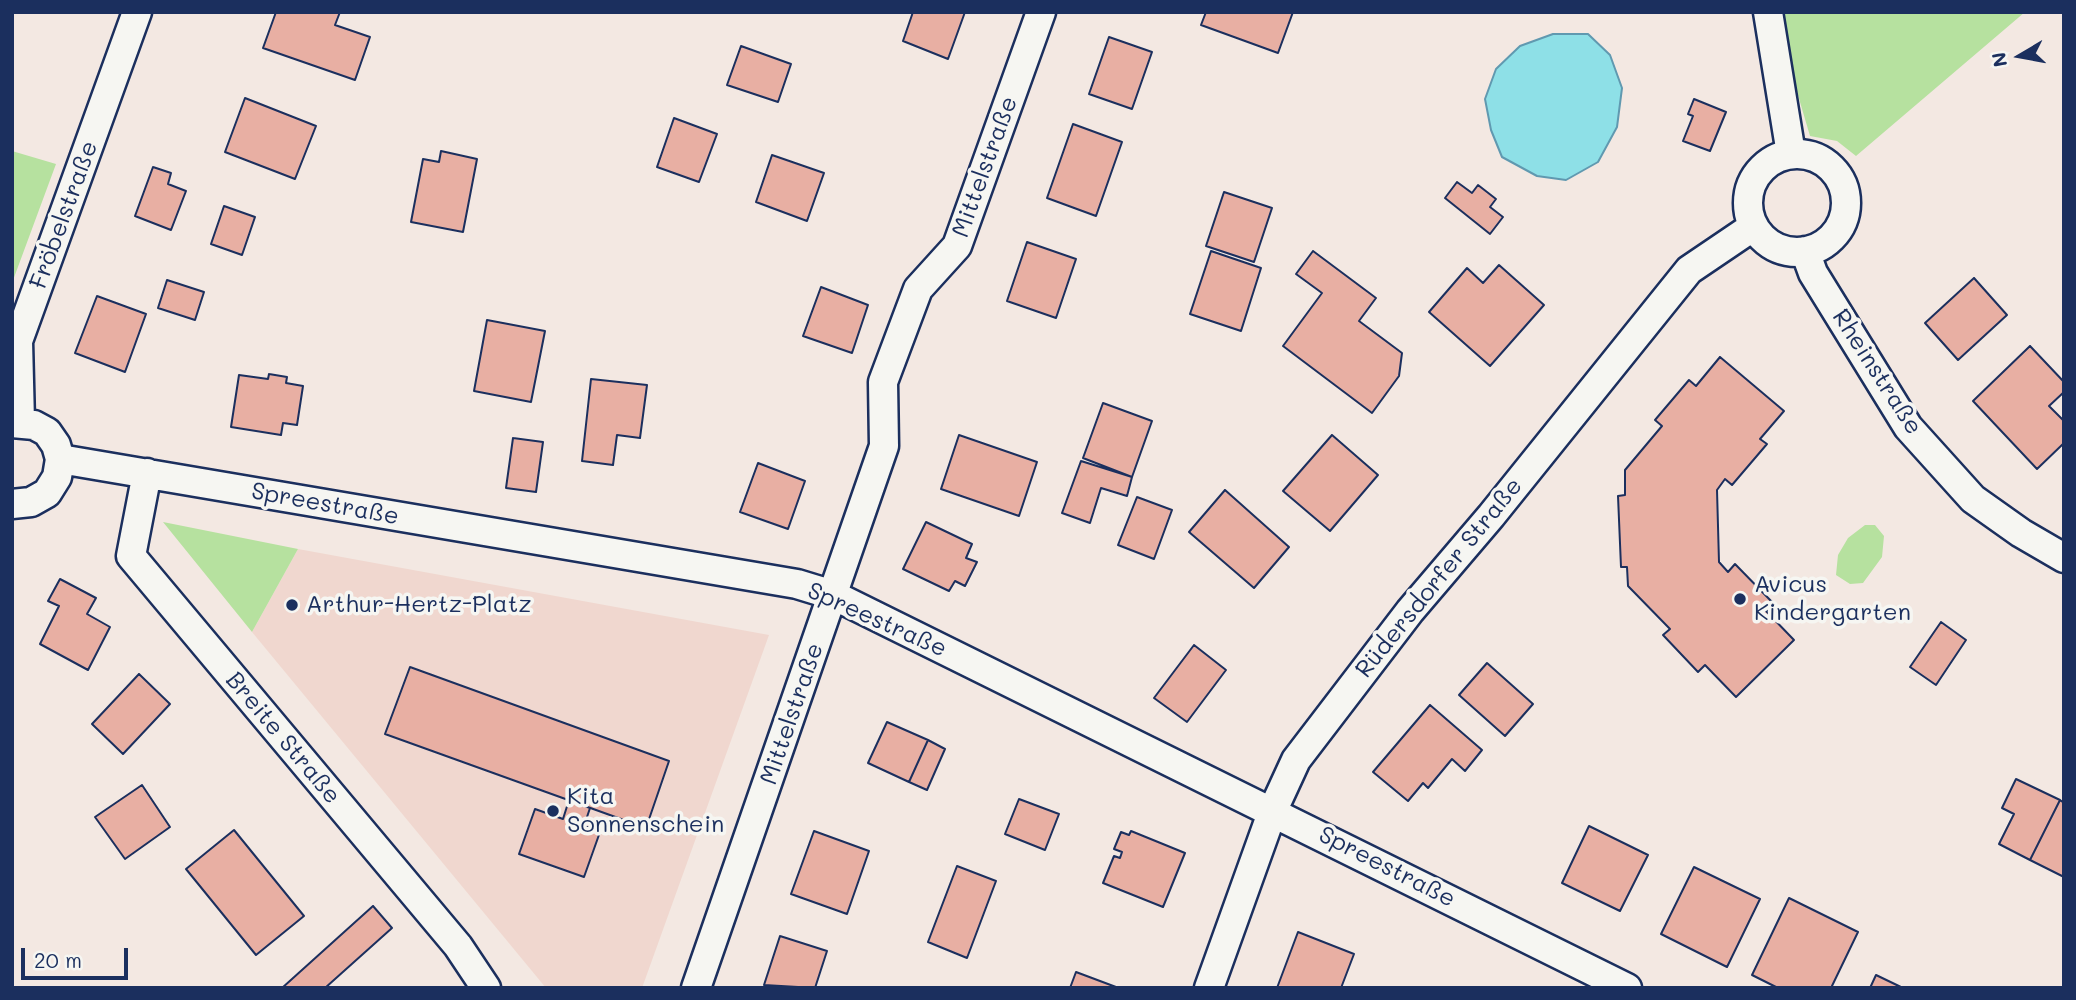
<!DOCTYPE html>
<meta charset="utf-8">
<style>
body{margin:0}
#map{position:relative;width:2076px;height:1000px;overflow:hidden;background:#f3e8e2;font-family:Mali,sans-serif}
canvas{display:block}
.frame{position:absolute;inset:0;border:14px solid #1b2f5e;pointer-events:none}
.north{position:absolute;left:1985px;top:21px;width:70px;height:70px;-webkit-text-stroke:5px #f6f6f2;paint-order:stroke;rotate:260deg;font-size:19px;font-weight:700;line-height:28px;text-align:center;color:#1b2f5e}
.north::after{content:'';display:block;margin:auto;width:24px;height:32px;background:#1b2f5e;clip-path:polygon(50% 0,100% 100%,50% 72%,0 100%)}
.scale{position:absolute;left:21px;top:948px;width:107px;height:32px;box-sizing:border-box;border:4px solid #1b2f5e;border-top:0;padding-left:9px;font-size:21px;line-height:24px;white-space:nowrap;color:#1b2f5e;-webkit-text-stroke:5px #f6f6f2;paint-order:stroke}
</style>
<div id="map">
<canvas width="2076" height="1000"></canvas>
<div class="frame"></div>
<div class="north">N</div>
<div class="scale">20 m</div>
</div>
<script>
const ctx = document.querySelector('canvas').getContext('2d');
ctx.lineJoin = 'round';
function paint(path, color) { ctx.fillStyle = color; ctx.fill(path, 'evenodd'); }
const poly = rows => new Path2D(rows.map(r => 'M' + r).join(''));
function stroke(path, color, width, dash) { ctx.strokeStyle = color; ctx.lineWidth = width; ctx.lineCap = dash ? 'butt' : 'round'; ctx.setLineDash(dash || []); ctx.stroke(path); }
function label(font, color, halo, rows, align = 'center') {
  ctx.font = font + ' Mali,sans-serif'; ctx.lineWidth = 7; ctx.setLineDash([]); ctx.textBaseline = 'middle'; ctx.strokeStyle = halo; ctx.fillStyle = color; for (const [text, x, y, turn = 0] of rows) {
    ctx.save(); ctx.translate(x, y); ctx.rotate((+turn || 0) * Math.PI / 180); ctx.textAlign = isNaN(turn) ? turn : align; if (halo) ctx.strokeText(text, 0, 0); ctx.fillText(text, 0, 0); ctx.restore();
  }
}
paint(poly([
 [298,549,769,635,642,988,546,988,252,632]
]), '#f0d7cf');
paint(poly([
 [1783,12,2025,12,1856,156,1837,141,1810,136,1795,85],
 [12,151,56,164,12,283],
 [163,522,298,549,252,632],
 [1865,525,1875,525,1884,536,1882,557,1863,583,1850,584,1836,575,1838,555,1848,538]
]), '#b6e19f');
const water = poly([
 [1553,34,1588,34,1610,55,1622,88,1617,127,1598,162,1566,180,1537,176,1502,157,1491,130,1485,99,1496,69,1520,46,1553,34]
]);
paint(water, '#8ee0e7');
stroke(water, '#6099b0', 2);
const building = poly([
 [276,12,340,12,335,25,370,37,355,80,263,48,276,12],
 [913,12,965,12,948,59,903,41,913,12],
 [1206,12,1293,12,1278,53,1201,25,1206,12],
 [1109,37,1152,52,1132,109,1089,94,1109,37],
 [741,46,791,64,778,102,727,85,741,46],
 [245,98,316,126,295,179,225,152,245,98],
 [1694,99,1726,112,1710,151,1683,141,1693,116,1688,114,1694,99],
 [674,118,717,134,699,182,657,167,674,118],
 [1073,124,1122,142,1096,216,1047,198,1073,124],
 [441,151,477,159,463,232,411,222,423,159,439,162,441,151],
 [772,155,824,173,807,221,756,202,772,155],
 [153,167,171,173,168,184,186,191,171,230,135,216,153,167],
 [1457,182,1472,193,1478,185,1496,199,1490,207,1503,217,1490,234,1445,198,1457,182],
 [1224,192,1272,208,1254,262,1206,246,1224,192],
 [224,206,255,217,242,255,211,244,224,206],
 [1027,242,1076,259,1056,318,1007,301,1027,242],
 [1211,251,1261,268,1241,331,1190,314,1211,251],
 [1313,251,1376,298,1359,321,1402,353,1399,376,1372,413,1283,346,1322,293,1296,274,1313,251],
 [1499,265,1544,305,1490,366,1429,312,1467,268,1483,283,1499,265],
 [1974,278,2007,315,1958,360,1925,323,1974,278],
 [167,280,204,292,195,320,158,308,167,280],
 [821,287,868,305,852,353,803,336,821,287],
 [97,296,146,314,125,372,75,353,97,296],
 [487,320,545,331,531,402,474,391,487,320],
 [2030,346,2064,382,2064,392,2049,406,2064,421,2064,443,2037,469,1973,401,2030,346],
 [1720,357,1784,411,1760,439,1767,444,1732,485,1725,479,1717,490,1719,562,1728,572,1735,564,1774,604,1766,611,1794,640,1736,697,1705,665,1698,672,1663,635,1670,629,1628,586,1627,567,1621,567,1618,496,1625,495,1625,470,1662,426,1655,420,1689,380,1696,386,1720,357],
 [269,374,287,377,286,383,303,386,297,425,283,423,281,435,231,427,239,375,268,379,269,374],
 [591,379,647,385,640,438,617,435,613,465,582,461,591,379],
 [1103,403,1152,421,1132,477,1083,458,1103,403],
 [959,435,1037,462,1019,516,941,489,959,435],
 [1332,435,1378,475,1330,531,1283,491,1332,435],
 [513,438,543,442,536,492,506,488,513,438],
 [1081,461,1132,477,1127,496,1101,488,1090,523,1062,513,1081,461],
 [758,463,805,481,788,529,740,512,758,463],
 [1225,490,1289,547,1254,588,1189,532,1225,490],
 [1137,497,1172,510,1154,559,1118,545,1137,497],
 [926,522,972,544,966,558,977,562,965,586,955,581,949,591,903,569,926,522],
 [60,579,96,598,87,614,110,627,88,670,40,644,59,606,48,601,60,579],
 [1941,622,1966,640,1936,685,1910,667,1941,622],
 [1194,645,1226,670,1187,722,1154,698,1194,645],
 [1487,663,1533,704,1505,736,1459,695,1487,663],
 [410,667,669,761,646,828,385,734,410,667],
 [139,674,170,704,123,754,92,724,139,674],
 [1430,705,1482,750,1465,771,1452,759,1428,788,1423,783,1408,801,1373,772,1430,705],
 [887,722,928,740,909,782,868,763,887,722],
 [928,740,945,749,927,790,909,782,928,740],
 [2016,779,2060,800,2030,860,1999,844,2014,814,2002,808,2016,779],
 [142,785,170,827,125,859,95,817,142,785],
 [1019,799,1059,814,1045,850,1005,834,1019,799],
 [569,800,590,808,584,826,600,832,584,877,519,854,535,809,563,819,569,800],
 [2060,800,2064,803,2064,877,2030,860,2060,800],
 [1589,826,1648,855,1620,911,1562,883,1589,826],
 [234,830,304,916,256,955,186,869,234,830],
 [814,831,869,851,847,914,791,894,814,831],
 [1131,831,1185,853,1163,907,1103,883,1114,856,1120,858,1122,852,1114,849,1121,832,1129,835,1131,831],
 [957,866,996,881,967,958,928,942,957,866],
 [1694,867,1760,899,1727,967,1661,934,1694,867],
 [1789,898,1858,932,1831,988,1778,988,1752,975,1789,898],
 [373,906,392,928,325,988,282,988,373,906],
 [1298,932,1354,954,1341,988,1277,988,1298,932],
 [780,936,827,951,815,988,764,985,780,936],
 [1076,972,1116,987,1116,988,1070,988,1076,972],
 [1876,975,1903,988,1870,988,1876,975]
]);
paint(building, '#e8afa3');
stroke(building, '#1b2f5e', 2);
const minor = poly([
 [1768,12,1791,154],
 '1748 203a49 49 0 1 1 98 0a49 49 0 1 1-98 0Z',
 [1805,251,1813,273,1908,427,1973,499,2021,533,2064,558],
 [20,422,18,341,137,12],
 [12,423,34,425,47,432,56,445,60,459,57,477,47,493,31,502,12,504],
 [60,459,797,584,833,595,1627,988],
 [147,473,131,556,458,946,486,988],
 [696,988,884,446,883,382,918,289,957,246,1041,12],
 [1209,988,1273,810,1296,760,1410,611,1491,516,1689,270,1754,226]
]);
stroke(minor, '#1b2f5e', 33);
stroke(minor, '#f6f6f2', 28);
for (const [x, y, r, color] of [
 [1740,599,7,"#1b2f5e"],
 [292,605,7,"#1b2f5e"],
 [553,811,7,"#1b2f5e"]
]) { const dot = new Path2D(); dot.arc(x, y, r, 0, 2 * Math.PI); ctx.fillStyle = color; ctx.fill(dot); stroke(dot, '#f6f6f2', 2.5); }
label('24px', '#1b2f5e', '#f6f6f2', [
 ["Mittelstraße",985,167,-70],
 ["Fröbelstraße",64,215,-70],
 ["Rheinstraße",1877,372,57],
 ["Spreestraße",325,504,10],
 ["Rüdersdorfer Straße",1439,578,-51],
 ["Spreestraße",877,620,24],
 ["Mittelstraße",792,714,-71],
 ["Breite Straße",283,738,50],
 ["Spreestraße",1387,867,27]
]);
label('24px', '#1b2f5e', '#f6f6f2', [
 ["Avicus",1754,585],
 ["Kindergarten",1754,613],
 ["Arthur-Hertz-Platz",306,605],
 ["Kita",567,797],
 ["Sonnenschein",567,825]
], 'left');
</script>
